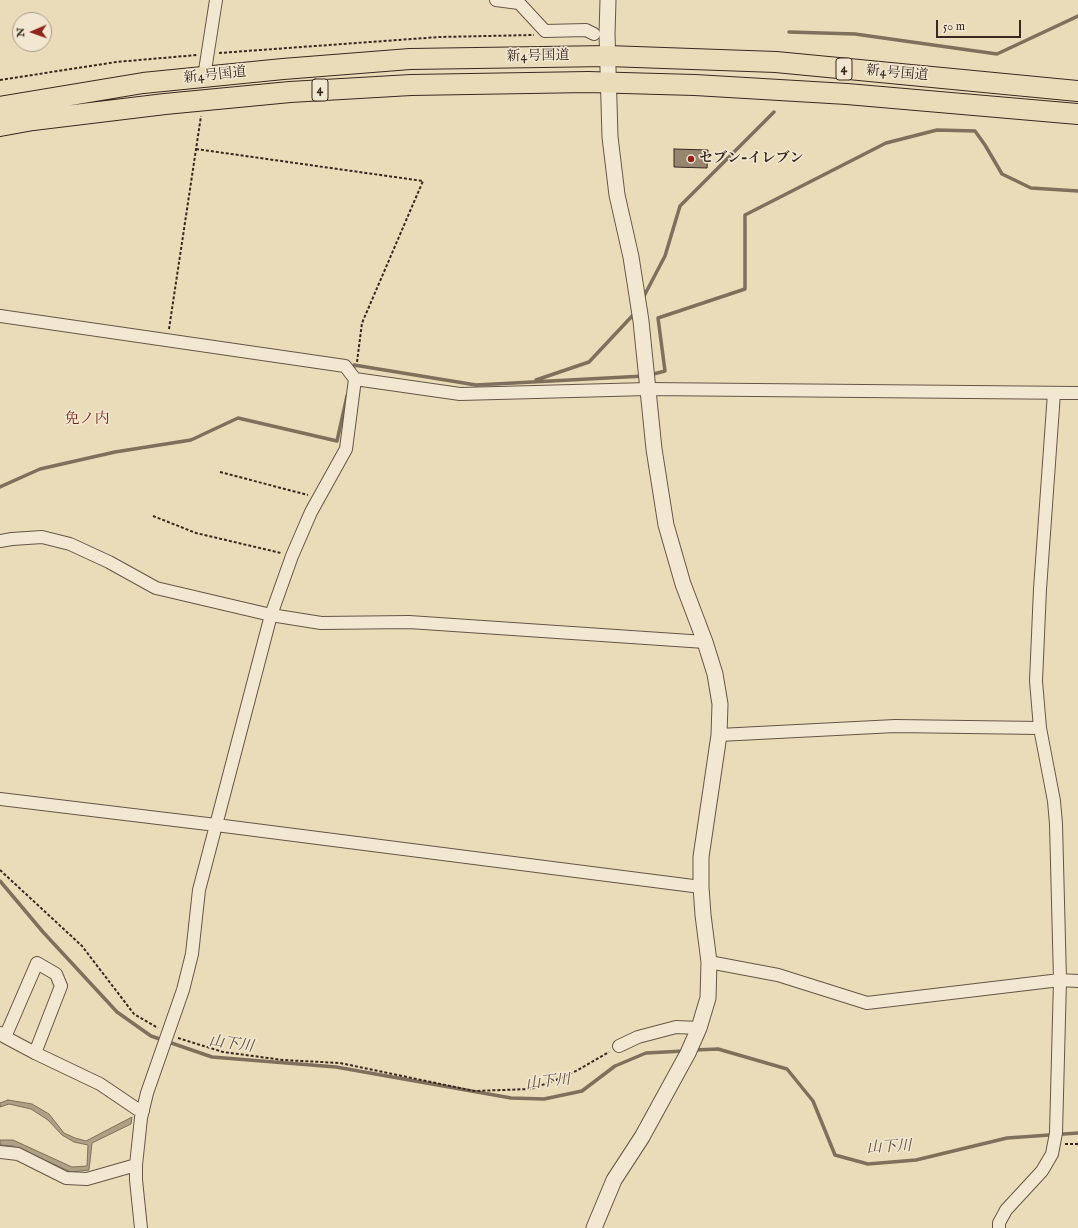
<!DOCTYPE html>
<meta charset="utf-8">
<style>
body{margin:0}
#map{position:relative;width:1078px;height:1228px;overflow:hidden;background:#ebdcb9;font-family:"IM FELL English",serif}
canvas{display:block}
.north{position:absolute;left:12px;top:12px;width:40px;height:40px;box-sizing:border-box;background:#f2e8d2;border:1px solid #a89b8b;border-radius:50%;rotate:268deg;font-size:11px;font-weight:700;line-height:16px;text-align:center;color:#392821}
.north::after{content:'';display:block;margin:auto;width:14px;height:18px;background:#8f2418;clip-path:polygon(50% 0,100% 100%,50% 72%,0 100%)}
.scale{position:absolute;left:936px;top:20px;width:85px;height:18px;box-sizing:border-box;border:2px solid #392821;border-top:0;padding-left:5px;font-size:12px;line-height:14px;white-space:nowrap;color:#392821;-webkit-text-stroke:3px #f2e8d2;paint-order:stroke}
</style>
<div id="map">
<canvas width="1078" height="1228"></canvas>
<div class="north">N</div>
<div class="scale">50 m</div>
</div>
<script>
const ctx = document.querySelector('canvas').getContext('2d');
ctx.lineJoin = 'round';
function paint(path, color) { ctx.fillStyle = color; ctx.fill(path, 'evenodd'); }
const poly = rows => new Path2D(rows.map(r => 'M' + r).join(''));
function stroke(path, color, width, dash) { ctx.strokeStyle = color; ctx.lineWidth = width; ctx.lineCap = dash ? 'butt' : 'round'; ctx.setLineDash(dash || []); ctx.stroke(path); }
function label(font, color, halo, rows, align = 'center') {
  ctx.font = font + ' "IM FELL English","Noto Serif JP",serif'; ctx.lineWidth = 3; ctx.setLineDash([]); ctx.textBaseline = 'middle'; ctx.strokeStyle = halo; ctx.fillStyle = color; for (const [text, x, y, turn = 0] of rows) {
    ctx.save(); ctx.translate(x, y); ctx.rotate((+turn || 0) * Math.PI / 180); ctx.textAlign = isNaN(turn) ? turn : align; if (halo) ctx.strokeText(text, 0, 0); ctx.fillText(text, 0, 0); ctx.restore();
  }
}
const water = poly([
 [8,1100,32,1104,49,1114,64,1133,75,1138,86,1141,132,1117,131,1124,92,1143,89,1170,71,1172,13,1146,0,1145,0,1140,13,1140,72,1167,87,1166,88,1145,74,1142,62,1135,48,1120,31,1109,9,1104,0,1107,0,1103,8,1100]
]);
paint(water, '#ae9f85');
stroke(water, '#7f6f5d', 1);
stroke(poly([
 [789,32,855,34,997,54,1078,16],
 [643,298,665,256,680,206,774,112],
 [353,371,354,365,476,385,644,376],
 [650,375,665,371,658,318,745,289,745,215,886,143,937,130,975,131,985,145,1002,174,1031,188,1078,191],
 [536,380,589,362,634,314],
 [0,487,40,469,115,452,191,440,238,418,337,441,347,396],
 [0,881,43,932,117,1012,151,1036,212,1057,336,1067,511,1098,544,1099,582,1091,615,1066,646,1053,684,1051],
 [694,1050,718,1049,787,1069,813,1101,835,1155,868,1164,916,1160,1007,1138,1078,1133]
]), '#7f6f5d', 3.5);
const building = poly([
 [674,149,708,150,707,168,674,167,674,149]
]);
paint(building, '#968670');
stroke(building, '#392821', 1);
const minor = poly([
 [496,0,519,3,545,31,586,30,594,34],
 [204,77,216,0],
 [0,316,345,366,355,379,460,394,648,389,1078,393],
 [0,541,12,539,42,537,70,544,109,562,156,588,271,615,321,623,409,622,705,642],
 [719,735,895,726,1040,728],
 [0,799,216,825,701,887],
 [709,962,778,975,867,1003,1060,980,1078,981],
 [0,1033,5,1037,35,1053,61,986,56,974,37,963,5,1037],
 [619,1046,638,1037,676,1027,699,1028],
 [35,1053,100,1084,137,1109,143,1111],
 [0,1152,18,1154,66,1178,87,1179,136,1165],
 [141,1228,136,1180,136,1165,141,1118,147,1093,183,990,192,954,199,890,271,615,292,556,311,512,346,449,355,379],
 [999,1228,999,1223,1006,1210,1042,1171,1052,1154,1056,1133,1060,980,1056,824,1054,801,1040,728,1036,681,1040,589,1054,393]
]);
const tertiary = poly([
 [594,1228,614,1180,642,1137,688,1053,699,1028,708,998,709,962,703,915,701,887,701,857,719,735,720,704,715,674,705,642,683,584,666,525,654,449,641,321,631,257,617,195,610,137,607,34,608,0]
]);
const trunk = poly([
 [0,107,143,83,283,69,410,59,608,56,776,62,1078,91],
 [0,126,33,120,165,104,290,92,411,85,588,82,695,85,847,94,1078,114]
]);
stroke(minor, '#665547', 14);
stroke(tertiary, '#665547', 17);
stroke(trunk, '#392821', 22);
stroke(poly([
 [219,53,439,37,534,35],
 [0,80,116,62,197,55],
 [196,149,423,181,362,323,357,362],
 [169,329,201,116],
 [220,472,308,495],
 [153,516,196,533,281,553],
 [0,870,82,946,134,1014,158,1028],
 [178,1038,223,1052,283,1060,340,1063,474,1091,531,1089,556,1080,578,1070,609,1052],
 [1065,1144,1078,1144]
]), '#392821', 2, [3, 2]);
stroke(minor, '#f2e8d2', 12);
stroke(tertiary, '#f2e8d2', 15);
stroke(trunk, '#ebdcb9', 20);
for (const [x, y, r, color] of [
 [691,159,4,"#8f2418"]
]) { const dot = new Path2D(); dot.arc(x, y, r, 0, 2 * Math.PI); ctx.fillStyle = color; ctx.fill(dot); stroke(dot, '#f2e8d2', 1.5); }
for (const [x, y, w] of [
 [844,69,16],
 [320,90,16]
]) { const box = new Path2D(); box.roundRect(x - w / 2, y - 11, w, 22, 3); ctx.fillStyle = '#f2e8d2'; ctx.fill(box); stroke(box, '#392821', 1); }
label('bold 13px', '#392821', null, [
 ["4",844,69],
 ["4",320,90]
]);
label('14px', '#392821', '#f2e8d2', [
 ["新4号国道",538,57,-1],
 ["新4号国道",897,74,5],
 ["新4号国道",215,76,-6]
]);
label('bold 14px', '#392821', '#f2e8d2', [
 ["セブン-イレブン",699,159]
], 'left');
label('15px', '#7a1f14', '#f2e8d2', [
 ["免ノ内",87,420]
]);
label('italic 15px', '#5c4c3f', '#f2e8d2', [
 ["山下川",231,1045,8],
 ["山下川",548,1083,-6],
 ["山下川",889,1148,-3]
]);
</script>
